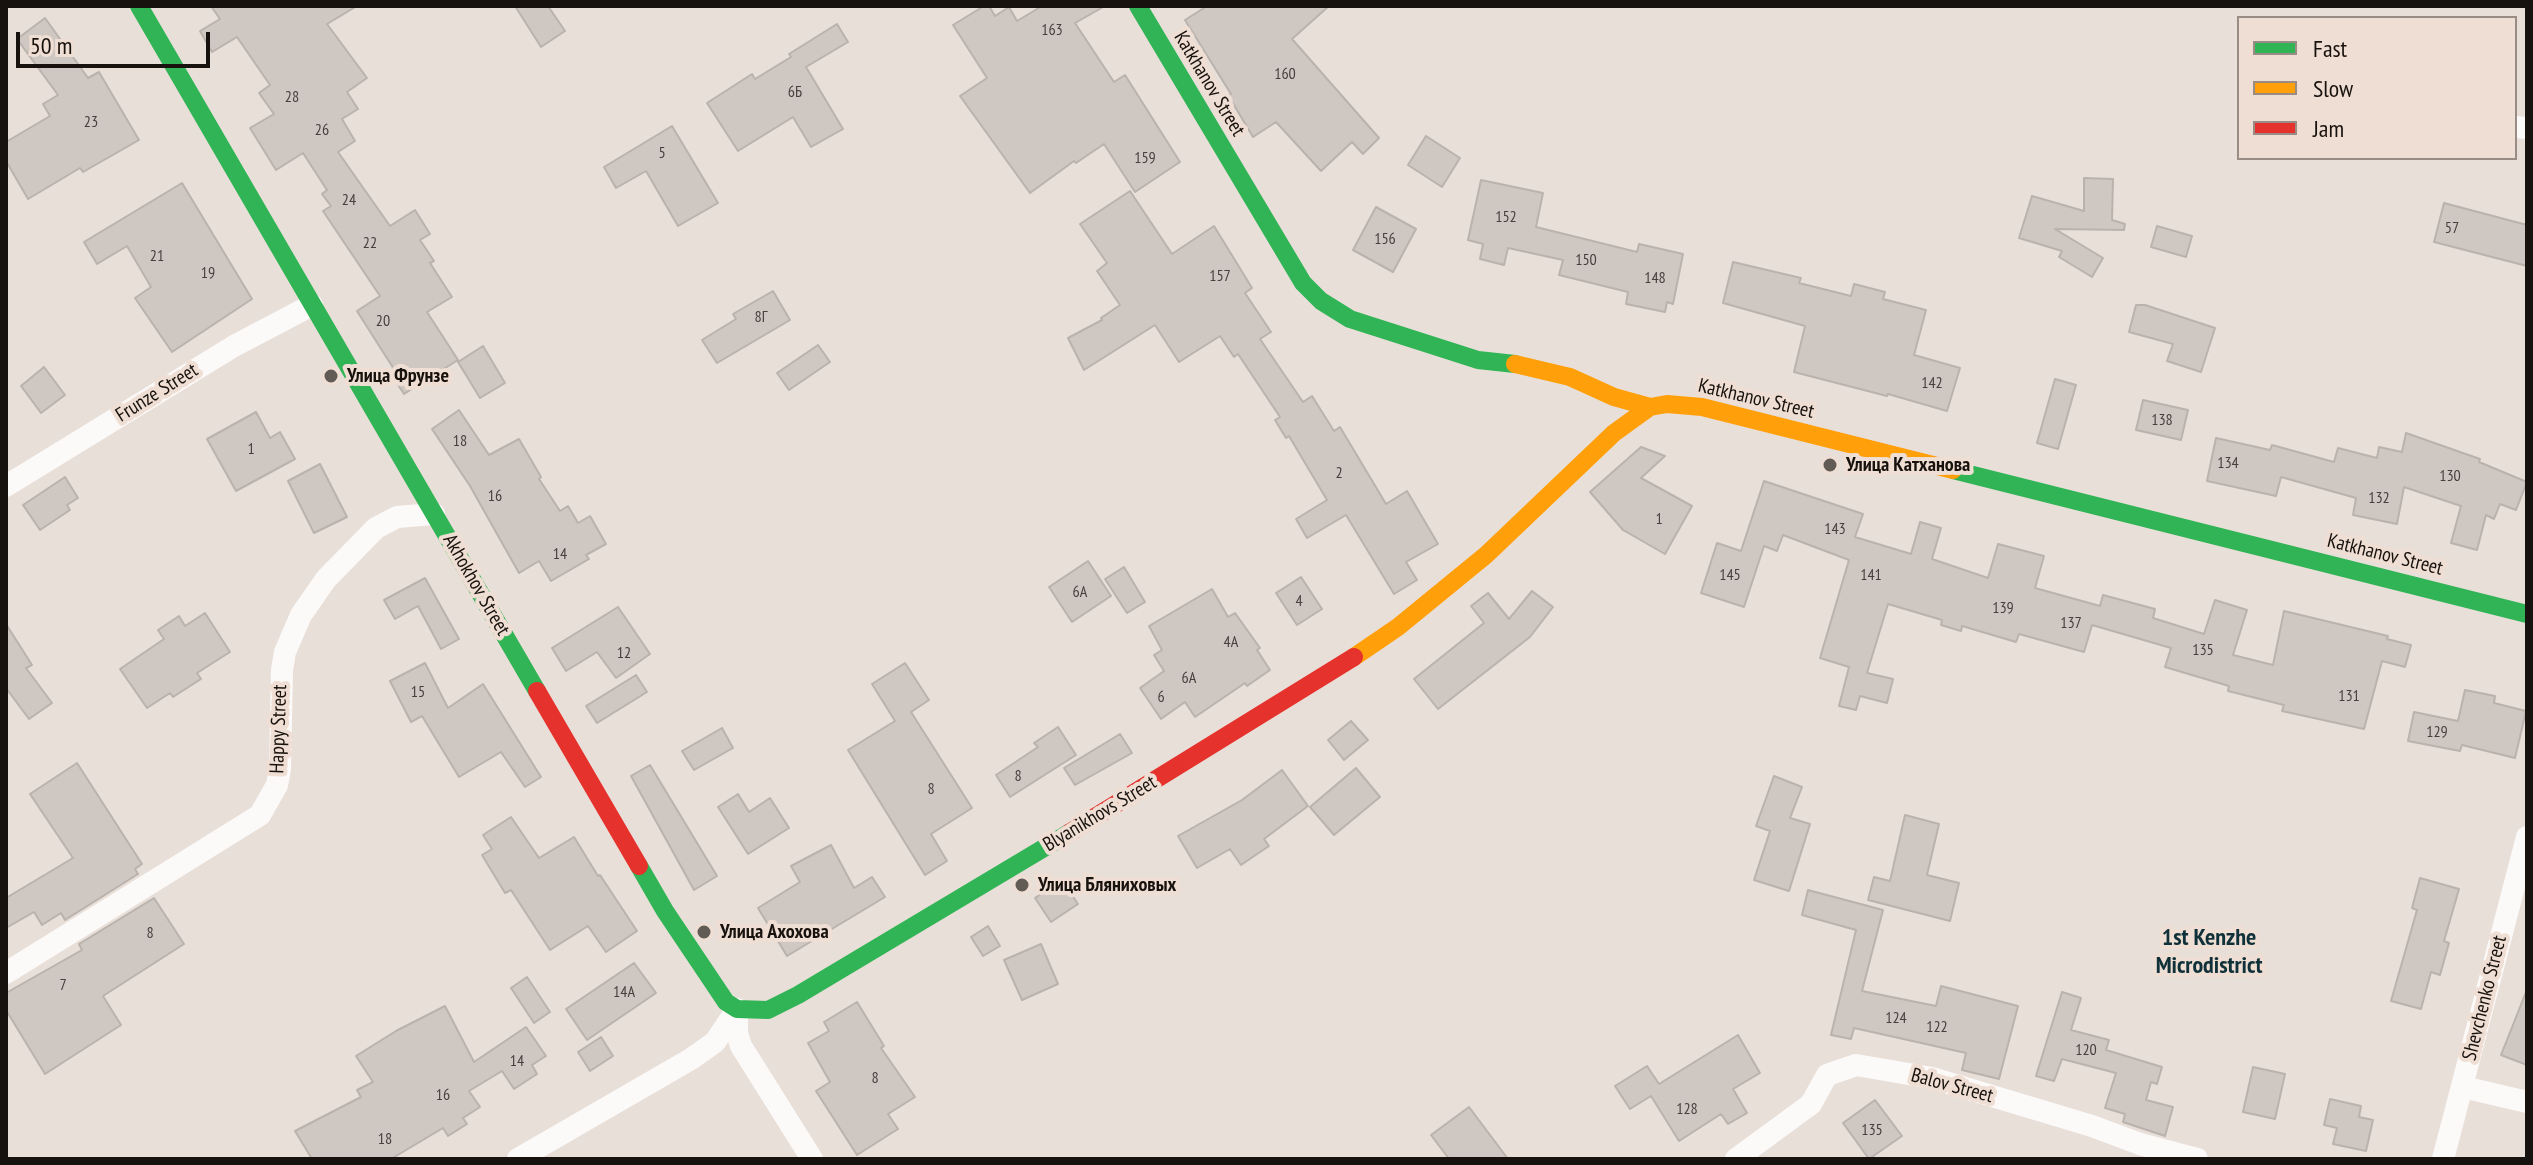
<!DOCTYPE html>
<meta charset="utf-8">
<style>
body{margin:0}
#map{position:relative;width:2533px;height:1165px;overflow:hidden;background:#e9dfd9;font-family:"PT Sans Narrow",sans-serif}
canvas{display:block}
.frame{position:absolute;inset:0;border:8px solid #18120e;pointer-events:none}
.legend{position:absolute;left:2237px;top:16px;width:280px;height:144px;box-sizing:border-box;background:#efded3;border:2px solid #998c84;margin:0;padding:10px 14px;list-style:none;font-size:24px;color:#18120e}
.legend li{display:flex;align-items:center;gap:16px;height:40px}
.legend b{width:40px;border:2px solid #998c84}
.scale{position:absolute;left:16px;top:32px;width:194px;height:36px;box-sizing:border-box;border:4px solid #18120e;border-top:0;padding-left:10px;font-size:24px;line-height:28px;white-space:nowrap;color:#18120e;-webkit-text-stroke:6px #efded3;paint-order:stroke}
</style>
<div id="map">
<canvas width="2533" height="1165"></canvas>
<div class="frame"></div>
<ul class="legend">
<li><b style="height:10px;background:#30b455"></b>Fast</li>
<li><b style="height:10px;background:#ff9f0a"></b>Slow</li>
<li><b style="height:10px;background:#e5322d"></b>Jam</li>
</ul>
<div class="scale">50 m</div>
</div>
<script>
const ctx = document.querySelector('canvas').getContext('2d');
ctx.lineJoin = 'round';
function paint(path, color) { ctx.fillStyle = color; ctx.fill(path, 'evenodd'); }
const poly = rows => new Path2D(rows.map(r => 'M' + r).join(''));
function stroke(path, color, width, dash) { ctx.strokeStyle = color; ctx.lineWidth = width; ctx.lineCap = dash ? 'butt' : 'round'; ctx.setLineDash(dash || []); ctx.stroke(path); }
function label(font, color, halo, rows, align = 'center') {
  ctx.font = font + ' "PT Sans Narrow",sans-serif'; ctx.lineWidth = 8; ctx.setLineDash([]); ctx.textBaseline = 'middle'; ctx.strokeStyle = halo; ctx.fillStyle = color; for (const [text, x, y, turn = 0] of rows) {
    ctx.save(); ctx.translate(x, y); ctx.rotate((+turn || 0) * Math.PI / 180); ctx.textAlign = isNaN(turn) ? turn : align; if (halo) ctx.strokeText(text, 0, 0); ctx.fillText(text, 0, 0); ctx.restore();
  }
}
const building = poly([
 [211,6,357,6,327,24,367,78,347,92,358,109,342,119,355,141,338,152,390,226,415,210,430,234,420,240,434,261,430,263,452,297,427,312,458,360,404,394,393,377,397,374,357,311,380,296,323,211,331,206,322,194,327,190,303,153,276,170,250,128,274,114,259,93,270,85,237,37,212,52,200,31,220,19,211,6],
 [515,6,548,6,565,31,541,47,515,6],
 [984,6,989,6,995,16,1009,7,1017,21,1042,6,1105,6,1075,23,1114,82,1125,75,1180,162,1135,192,1104,144,1076,163,1074,161,1030,193,960,96,987,78,953,25,984,6],
 [1207,6,1329,6,1292,39,1379,138,1363,154,1352,142,1321,171,1276,122,1253,137,1228,95,1231,94,1185,20,1207,6],
 [45,18,88,78,99,72,139,140,83,172,80,168,28,199,6,161,6,142,50,116,43,104,58,95,17,39,45,18],
 [837,24,848,42,806,67,843,129,811,147,793,117,738,151,707,103,752,74,755,79,791,57,789,54,837,24],
 [672,126,718,203,678,226,646,171,616,188,604,167,672,126],
 [1426,136,1460,158,1442,187,1408,165,1426,136],
 [2084,178,2113,179,2112,220,2125,224,2124,230,2055,229,2103,258,2092,277,2059,257,2062,251,2019,238,2032,196,2084,211,2084,178],
 [1481,180,1543,193,1536,227,1637,252,1639,244,1683,254,1673,304,1667,302,1665,312,1626,304,1628,292,1559,275,1563,260,1508,248,1504,265,1480,259,1483,244,1468,240,1481,180],
 [182,183,252,299,172,352,135,298,151,287,127,246,97,264,84,242,182,183],
 [1130,191,1172,254,1214,226,1252,288,1245,293,1271,332,1260,339,1303,402,1312,396,1334,431,1340,427,1386,504,1407,491,1438,544,1406,562,1417,580,1394,594,1346,515,1307,538,1296,519,1327,500,1289,436,1286,438,1275,420,1280,417,1238,354,1234,357,1220,336,1179,362,1155,325,1084,370,1068,338,1102,320,1101,318,1120,305,1097,271,1107,263,1080,224,1130,191],
 [2444,203,2527,225,2527,266,2434,242,2444,203],
 [1376,207,1416,229,1393,272,1353,250,1376,207],
 [2157,226,2192,236,2186,257,2151,247,2157,226],
 [1733,262,1801,278,1799,283,1851,296,1854,284,1885,292,1883,299,1926,310,1914,355,1960,368,1947,411,1888,394,1887,396,1794,372,1805,326,1723,303,1733,262],
 [773,291,790,320,717,363,702,340,736,319,733,314,773,291],
 [2136,305,2145,305,2215,328,2201,372,2167,361,2173,344,2129,332,2136,305],
 [818,345,830,362,789,390,777,373,818,345],
 [483,346,505,383,480,398,458,362,483,346],
 [44,367,65,395,41,413,21,386,44,367],
 [2055,379,2076,385,2058,449,2037,443,2055,379],
 [2143,400,2188,410,2181,440,2136,430,2143,400],
 [459,410,489,455,519,439,541,477,539,479,560,511,568,506,578,523,590,516,606,544,586,555,589,559,551,581,539,561,519,573,470,486,432,429,459,410],
 [256,412,270,438,280,432,295,459,236,491,207,439,256,412],
 [2406,433,2480,459,2479,462,2527,482,2516,510,2500,504,2494,519,2486,515,2477,550,2451,543,2461,506,2404,487,2397,524,2353,515,2356,498,2281,477,2276,496,2207,481,2216,438,2270,450,2272,445,2334,462,2338,448,2377,458,2379,447,2402,452,2406,433],
 [1641,447,1665,456,1641,478,1692,506,1665,554,1623,530,1590,492,1641,447],
 [320,464,347,517,314,533,288,481,320,464],
 [65,477,78,498,67,505,70,510,40,530,23,505,65,477],
 [1764,481,1863,514,1855,537,1911,554,1920,522,1941,528,1932,559,1988,578,1998,544,2044,556,2035,588,2100,606,2103,595,2155,609,2153,618,2204,634,2215,600,2247,610,2233,655,2273,665,2284,611,2388,636,2387,639,2411,645,2405,667,2382,661,2364,729,2282,711,2284,705,2228,691,2229,686,2165,667,2171,648,2092,625,2084,652,2019,634,2016,642,1962,626,1961,631,1941,625,1942,620,1888,604,1867,673,1893,679,1887,703,1860,696,1856,710,1839,706,1849,667,1820,658,1849,560,1783,535,1777,551,1764,546,1744,607,1701,593,1717,543,1741,551,1764,481],
 [1088,561,1111,596,1072,622,1049,587,1088,561],
 [1124,567,1145,602,1127,613,1105,579,1124,567],
 [1301,577,1322,609,1297,625,1276,593,1301,577],
 [425,578,459,639,441,649,418,606,395,619,384,600,425,578],
 [1212,589,1228,617,1235,613,1260,648,1257,650,1270,670,1247,686,1245,683,1195,717,1185,702,1161,719,1140,688,1164,671,1154,655,1162,650,1149,626,1212,589],
 [1532,591,1553,607,1530,637,1438,709,1414,679,1484,623,1471,606,1488,593,1509,619,1532,591],
 [618,607,650,654,616,678,597,652,566,671,552,648,618,607],
 [205,613,230,652,197,673,201,679,173,697,170,693,147,708,120,669,164,639,158,630,179,616,185,626,205,613],
 [6,624,32,665,26,668,52,703,29,719,6,688,6,624],
 [425,663,448,708,483,684,541,777,525,787,501,752,459,777,422,716,411,722,390,681,425,663],
 [905,663,929,700,911,712,972,808,931,834,947,861,925,875,848,750,895,721,872,684,905,663],
 [636,675,647,692,597,723,586,706,636,675],
 [2465,690,2495,696,2494,703,2526,711,2515,758,2462,745,2460,751,2408,741,2414,712,2458,721,2465,690],
 [1351,721,1368,740,1344,760,1328,740,1351,721],
 [1058,727,1076,755,1010,797,996,775,1038,747,1034,743,1058,727],
 [722,728,733,748,694,770,682,751,722,728],
 [1120,734,1132,753,1075,785,1064,768,1120,734],
 [77,763,142,864,135,869,138,874,65,920,61,913,42,925,34,912,6,928,6,898,73,858,30,794,77,763],
 [650,765,717,876,694,890,631,776,650,765],
 [1356,768,1380,797,1334,835,1310,807,1356,768],
 [1282,770,1308,806,1264,839,1269,846,1241,865,1230,849,1197,868,1178,836,1242,800,1282,770],
 [1774,776,1802,787,1790,818,1810,824,1789,891,1754,880,1770,831,1756,826,1774,776],
 [738,794,749,812,770,798,789,828,748,854,718,807,738,794],
 [1905,815,1939,824,1927,875,1959,883,1950,921,1868,900,1874,877,1890,881,1905,815],
 [511,817,539,858,574,837,598,876,600,875,637,931,606,952,588,926,550,950,511,890,505,893,482,855,492,849,483,835,511,817],
 [831,845,854,888,872,877,885,897,787,956,758,908,800,882,791,866,831,845],
 [2420,878,2459,889,2444,941,2449,943,2440,975,2431,972,2421,1009,2391,1001,2417,910,2412,908,2420,878],
 [1062,880,1078,904,1051,922,1035,898,1062,880],
 [1808,890,1883,910,1862,991,1936,1006,1941,986,2018,1006,1999,1079,1962,1070,1966,1053,1854,1028,1851,1039,1831,1035,1856,930,1802,915,1808,890],
 [154,898,184,944,103,996,121,1025,45,1074,6,1010,6,993,82,950,79,944,154,898],
 [988,926,1000,946,983,956,971,937,988,926],
 [1041,944,1058,984,1022,1000,1004,960,1041,944],
 [634,963,656,993,587,1040,566,1009,634,963],
 [527,977,550,1012,534,1023,511,988,527,977],
 [2062,992,2081,998,2071,1030,2109,1040,2106,1050,2162,1067,2157,1084,2151,1082,2146,1100,2173,1107,2165,1136,2123,1122,2125,1114,2105,1108,2116,1073,2062,1059,2054,1081,2036,1076,2062,992],
 [2526,992,2527,992,2527,1065,2501,1055,2526,992],
 [857,1002,884,1046,881,1048,915,1097,888,1114,898,1129,857,1155,816,1091,830,1082,808,1043,829,1031,824,1022,857,1002],
 [445,1006,474,1062,526,1027,546,1056,532,1065,537,1074,514,1089,502,1071,469,1091,480,1107,463,1118,467,1124,448,1136,443,1128,391,1159,312,1159,295,1131,361,1097,357,1090,373,1082,356,1056,396,1031,445,1006],
 [1738,1035,1760,1073,1733,1089,1747,1113,1728,1124,1721,1114,1679,1141,1651,1096,1630,1109,1615,1086,1647,1066,1659,1084,1738,1035],
 [601,1037,613,1056,590,1071,578,1052,601,1037],
 [2253,1067,2285,1074,2275,1119,2243,1112,2253,1067],
 [2330,1099,2361,1106,2359,1117,2373,1120,2366,1151,2333,1144,2337,1128,2324,1125,2330,1099],
 [1875,1100,1902,1136,1869,1159,1843,1123,1875,1100],
 [1469,1107,1508,1159,1449,1159,1431,1135,1469,1107]
]);
paint(building, '#cfc7c2');
stroke(building, '#bab2ad', 2);
stroke(poly([
 [2515,127,2527,128],
 [6,486,234,346,312,305],
 [6,973,260,815,277,785,280,769,282,670,285,652,301,615,326,579,376,528,397,517,434,514],
 [737,1009,737,1033,741,1046,812,1159],
 [2463,1087,2527,1102],
 [518,1159,691,1059,715,1042,737,1009],
 [1736,1159,1811,1104,1827,1075,1856,1065,1932,1078,2092,1126,2140,1144,2197,1159],
 [2443,1159,2527,837]
]), '#fcfaf9', 22);
stroke(poly([
 [139,6,537,691],
 [1138,6,1303,283,1321,301,1350,319,1478,360,1515,364],
 [1953,470,2527,614],
 [639,866,665,911,726,1002,737,1009,768,1010,798,995,1069,833]
]), '#30b455', 18);
stroke(poly([
 [1515,364,1570,377,1614,397,1650,407,1667,404,1702,407,1953,470],
 [1354,657,1398,627,1486,555,1614,433,1650,407]
]), '#ff9f0a', 18);
stroke(poly([
 [537,691,639,866],
 [1069,833,1354,657]
]), '#e5322d', 18);
for (const [x, y, r, color] of [
 [331,376,8,"#615a55"],
 [1830,465,8,"#615a55"],
 [1022,885,8,"#615a55"],
 [704,932,8,"#615a55"]
]) { const dot = new Path2D(); dot.arc(x, y, r, 0, 2 * Math.PI); ctx.fillStyle = color; ctx.fill(dot); stroke(dot, '#efded3', 3); }
label('16px', '#463f3b', null, [
 ["163",1052,30],
 ["160",1285,74],
 ["6Б",795,92],
 ["28",292,97],
 ["23",91,122],
 ["26",322,130],
 ["5",662,153],
 ["159",1145,158],
 ["24",349,200],
 ["152",1506,217],
 ["57",2452,228],
 ["156",1385,239],
 ["22",370,243],
 ["21",157,256],
 ["150",1586,260],
 ["19",208,273],
 ["157",1220,276],
 ["148",1655,278],
 ["8Г",761,317],
 ["20",383,321],
 ["142",1932,383],
 ["138",2162,420],
 ["18",460,441],
 ["1",251,449],
 ["134",2228,463],
 ["2",1339,473],
 ["130",2450,476],
 ["16",495,496],
 ["132",2379,498],
 ["1",1659,519],
 ["143",1835,529],
 ["14",560,554],
 ["145",1730,575],
 ["141",1871,575],
 ["6А",1080,592],
 ["4",1299,601],
 ["139",2003,608],
 ["137",2071,623],
 ["4А",1231,642],
 ["135",2203,650],
 ["12",624,653],
 ["6А",1189,678],
 ["15",418,692],
 ["131",2349,696],
 ["6",1161,697],
 ["129",2437,732],
 ["8",1018,776],
 ["8",931,789],
 ["8",150,933],
 ["7",63,985],
 ["14А",624,992],
 ["124",1896,1018],
 ["122",1937,1027],
 ["120",2086,1050],
 ["14",517,1061],
 ["8",875,1078],
 ["16",443,1095],
 ["128",1687,1109],
 ["135",1872,1130],
 ["18",385,1139]
]);
label('20px', '#18120e', '#efded3', [
 ["Katkhanov Street",1209,84,59],
 ["Frunze Street",157,393,-32],
 ["Katkhanov Street",1756,399,13],
 ["Katkhanov Street",2385,555,14],
 ["Akhokhov Street",476,585,60],
 ["Happy Street",279,729,-88],
 ["Blyanikhovs Street",1100,814,-31],
 ["Shevchenko Street",2485,998,-76],
 ["Balov Street",1952,1086,15]
]);
label('bold 20px', '#18120e', '#efded3', [
 ["Улица Фрунзе",347,376],
 ["Улица Катханова",1846,465],
 ["Улица Бляниховых",1038,885],
 ["Улица Ахохова",720,932]
], 'left');
label('bold 24px', '#103139', '#efded3', [
 ["1st Kenzhe",2209,938],
 ["Microdistrict",2209,966]
]);
</script>
